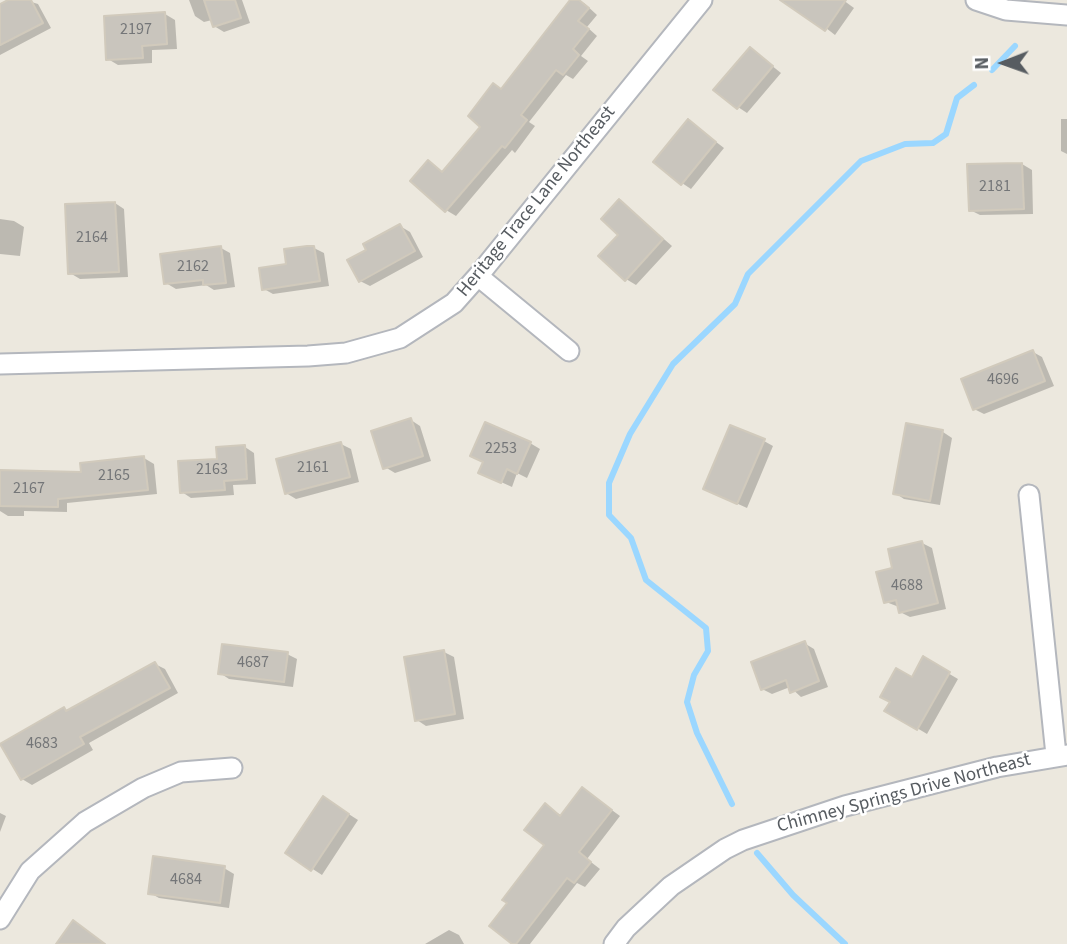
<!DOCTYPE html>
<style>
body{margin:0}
#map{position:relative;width:1067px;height:944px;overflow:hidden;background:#ece8de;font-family:"Source Sans 3",sans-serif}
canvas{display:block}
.north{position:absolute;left:969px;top:28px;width:70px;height:70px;-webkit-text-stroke:5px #fff;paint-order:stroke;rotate:269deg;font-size:19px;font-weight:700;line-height:28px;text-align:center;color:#575c61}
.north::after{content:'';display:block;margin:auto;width:24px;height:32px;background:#575c61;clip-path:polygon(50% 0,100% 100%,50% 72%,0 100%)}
</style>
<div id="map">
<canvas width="1067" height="944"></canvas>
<div class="north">N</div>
</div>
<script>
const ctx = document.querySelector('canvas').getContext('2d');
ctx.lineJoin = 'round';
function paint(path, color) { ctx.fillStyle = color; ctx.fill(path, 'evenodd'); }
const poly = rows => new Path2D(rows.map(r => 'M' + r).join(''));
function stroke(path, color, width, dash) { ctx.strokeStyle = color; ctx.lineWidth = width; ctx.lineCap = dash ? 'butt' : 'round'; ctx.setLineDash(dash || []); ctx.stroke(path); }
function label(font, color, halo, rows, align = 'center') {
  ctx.font = font + ' "Source Sans 3",sans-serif'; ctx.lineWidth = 5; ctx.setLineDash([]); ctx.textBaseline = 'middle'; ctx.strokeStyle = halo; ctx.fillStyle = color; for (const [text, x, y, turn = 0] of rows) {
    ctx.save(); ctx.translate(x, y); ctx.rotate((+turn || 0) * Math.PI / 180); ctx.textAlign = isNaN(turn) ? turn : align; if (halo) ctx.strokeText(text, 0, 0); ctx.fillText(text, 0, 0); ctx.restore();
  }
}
paint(poly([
 [25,0,38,4,51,28,0,55,0,6],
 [189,0,242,0,250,23,224,32,214,26,212,20,204,22,195,16],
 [573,0,584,3,597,15,587,27,597,36,581,56,588,61,573,79,566,75,529,122,535,126,515,153,512,150,456,216,446,210,428,163,443,173,483,127,502,90],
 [790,0,843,0,854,8,835,35],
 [165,14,175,20,177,49,152,50,152,63,118,65,108,59],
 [751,49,781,73,747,113,738,107],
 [1061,119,1067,119,1067,154,1061,151],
 [689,121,724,148,691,189,682,183],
 [1022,164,1032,170,1033,214,980,215,970,210],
 [620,201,672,246,636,285,626,279],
 [115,203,124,209,128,277,80,279,70,273],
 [0,219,14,221,24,227,20,256,0,254],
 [400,226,410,232,423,257,370,286,360,281,369,250],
 [221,248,230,253,235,287,214,290,206,285,176,289,166,283],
 [314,248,324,253,329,286,273,294,264,289,288,265],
 [1033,352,1042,357,1054,386,984,414,974,409],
 [411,420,420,426,431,461,395,473,385,467],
 [907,425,943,432,952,438,940,505,904,499,895,493],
 [764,441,773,446,747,508,705,489],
 [530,443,540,449,527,478,517,473,512,487,490,477,485,462],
 [341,444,351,449,359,482,296,499,286,493],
 [245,447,254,453,256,484,233,485,234,495,191,498,182,492,219,460],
 [144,458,154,464,157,494,67,503,67,512,24,511,24,516,8,516,0,511,0,472,83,473],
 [922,543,932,548,946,609,910,617,900,612,899,607,886,602,894,570],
 [804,643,814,649,828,687,801,697,790,687,772,694,762,689],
 [444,652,454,657,464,719,426,726,417,720],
 [287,654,297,659,293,687,229,679,220,673],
 [924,659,958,679,927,734,887,710,912,679],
 [155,664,165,669,178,693,89,743,93,750,32,785,22,779,64,709,68,712],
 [583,789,620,816,587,859,600,869,585,887,577,883,530,944,515,944,547,845,545,805,562,816],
 [333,804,358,820,322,875,288,853],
 [0,813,6,816,0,832],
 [224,868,234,874,229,908,159,898,150,893],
 [449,930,459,935,464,944,425,944]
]), '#0003');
stroke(poly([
 [992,70,1015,46],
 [732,804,697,733,687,702,694,675,708,651,706,628,646,580,631,538,609,515,609,483,630,434,673,364,735,304,748,274,861,161,905,144,933,143,946,134,957,98,974,85],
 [757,853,793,895,845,944]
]), '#9bd7ff', 6);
const building = poly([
 [8,0,31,0,43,23,0,45,0,4,8,0],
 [204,0,235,0,241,18,213,27,204,0],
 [570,0,579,0,589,8,578,21,589,29,573,49,579,55,563,75,556,70,521,115,527,120,505,148,502,146,445,212,410,181,428,160,442,172,480,127,468,116,493,83,501,89,570,0],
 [780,0,846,0,825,31,780,0],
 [165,12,167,44,142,46,143,58,106,60,104,16,165,12],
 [750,47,773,66,737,109,713,90,750,47],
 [688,119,716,142,681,185,653,162,688,119],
 [1022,163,1024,209,969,211,967,164,1022,163],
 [619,199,663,239,625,281,598,256,618,235,601,219,619,199],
 [115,202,119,272,68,274,65,204,115,202],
 [400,224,415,251,359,282,347,260,366,250,363,244,400,224],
 [221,246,226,283,203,285,203,280,164,284,160,254,221,246],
 [307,246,314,246,320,281,262,290,259,268,286,264,284,249,307,246],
 [1033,350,1045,381,973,410,961,379,1033,350],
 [411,418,423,456,383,469,371,431,411,418],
 [485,422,531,442,517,474,507,469,501,483,478,473,483,462,470,456,485,422],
 [906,423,943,430,930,501,893,494,906,423],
 [730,425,765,439,737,504,703,489,730,425],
 [341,442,350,477,285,494,276,459,341,442],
 [245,445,247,479,224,481,225,490,180,493,178,461,217,459,216,447,245,445],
 [144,456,148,490,58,499,58,507,0,506,0,470,81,472,80,463,144,456],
 [922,541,938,603,899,613,896,600,884,603,876,572,892,568,888,549,922,541],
 [805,641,819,681,790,693,786,680,761,690,751,662,805,641],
 [222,644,288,652,284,682,218,674,222,644],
 [444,650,455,714,415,721,404,657,444,650],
 [923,656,950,672,917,730,884,711,890,702,880,697,896,668,912,677,923,656],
 [155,662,170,688,80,737,84,744,21,780,0,744,64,707,66,711,155,662],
 [582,787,612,810,579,852,591,862,574,883,567,878,516,944,512,944,489,926,507,903,502,900,544,845,524,830,545,803,560,816,582,787],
 [323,796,349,814,311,871,285,853,323,796],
 [153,856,225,866,220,903,148,894,153,856],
 [73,920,105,944,56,944,73,920]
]);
paint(building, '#c9c5bd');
stroke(building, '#d1cabc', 2);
const street = poly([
 [976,0,1006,10,1067,15],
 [478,276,569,351],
 [0,364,308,356,346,353,400,338,454,303,478,276,702,0],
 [1029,495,1056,755],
 [0,919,30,871,85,822,143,788,181,772,232,768],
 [614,944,626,928,671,886,725,849,743,840,845,806,997,767,1067,755]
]);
stroke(street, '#b4b7bd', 23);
stroke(street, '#fff', 19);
label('16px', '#747678', null, [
 ["2197",136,30],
 ["2181",995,187],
 ["2164",92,238],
 ["2162",193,267],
 ["4696",1003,380],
 ["2253",501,449],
 ["2161",313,468],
 ["2163",212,470],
 ["2165",114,476],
 ["2167",29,489],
 ["4688",907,586],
 ["4687",253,663],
 ["4683",42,744],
 ["4684",186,880]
]);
label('19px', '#575c61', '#fff', [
 ["Heritage Trace Lane Northeast",537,202,-51],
 ["Chimney Springs Drive Northeast",904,794,-15]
]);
</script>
